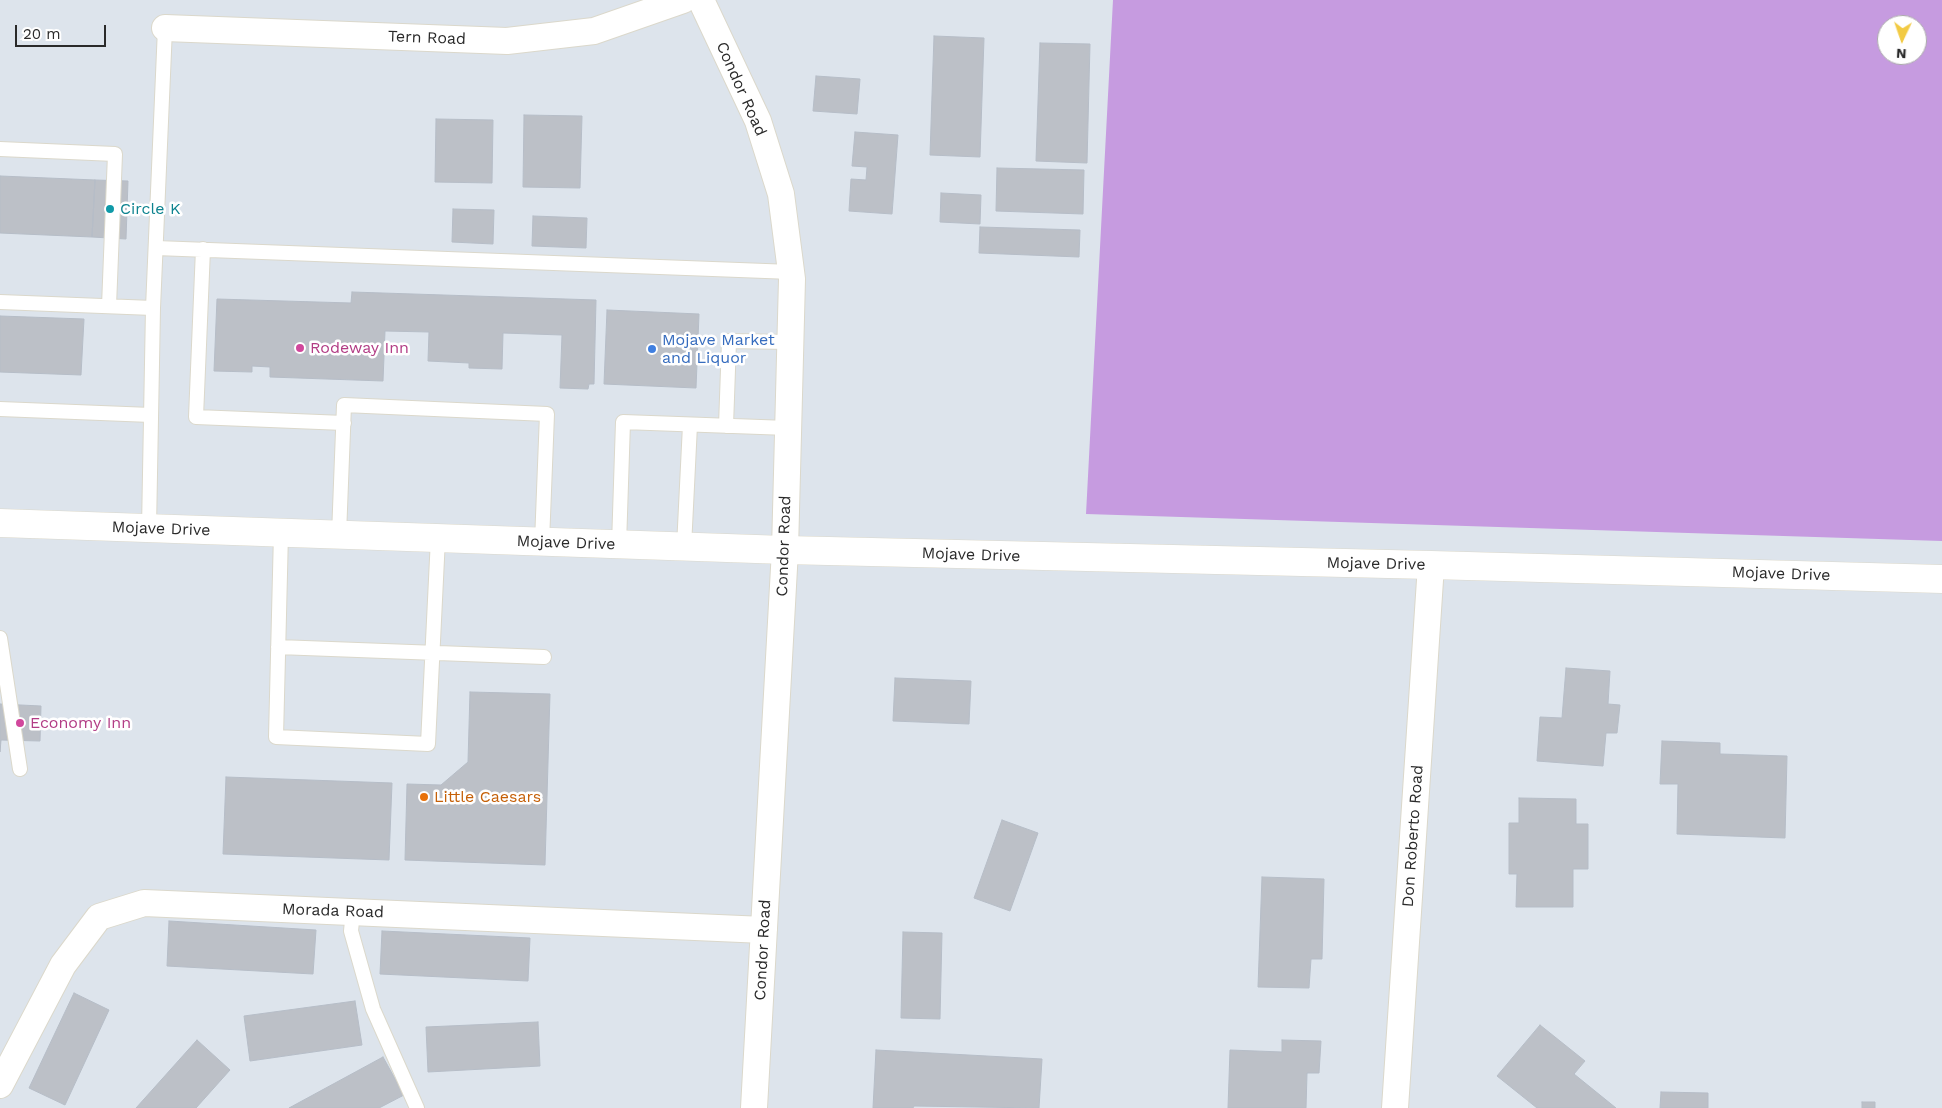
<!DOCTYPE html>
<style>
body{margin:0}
#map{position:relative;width:1942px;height:1108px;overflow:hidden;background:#dde4ec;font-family:"Work Sans",sans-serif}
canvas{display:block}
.north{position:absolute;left:1877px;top:15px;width:50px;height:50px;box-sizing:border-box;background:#fff;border:1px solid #aaa;border-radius:50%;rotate:183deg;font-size:14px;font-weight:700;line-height:20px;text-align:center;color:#2a2a2a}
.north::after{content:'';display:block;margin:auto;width:18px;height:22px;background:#f2ca43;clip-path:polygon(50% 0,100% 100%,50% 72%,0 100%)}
.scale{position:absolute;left:15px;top:25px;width:91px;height:22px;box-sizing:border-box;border:2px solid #2a2a2a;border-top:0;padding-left:6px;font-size:15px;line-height:18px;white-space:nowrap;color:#2a2a2a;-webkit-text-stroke:4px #fff;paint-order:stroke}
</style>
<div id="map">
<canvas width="1942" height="1108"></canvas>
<div class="north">N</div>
<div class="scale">20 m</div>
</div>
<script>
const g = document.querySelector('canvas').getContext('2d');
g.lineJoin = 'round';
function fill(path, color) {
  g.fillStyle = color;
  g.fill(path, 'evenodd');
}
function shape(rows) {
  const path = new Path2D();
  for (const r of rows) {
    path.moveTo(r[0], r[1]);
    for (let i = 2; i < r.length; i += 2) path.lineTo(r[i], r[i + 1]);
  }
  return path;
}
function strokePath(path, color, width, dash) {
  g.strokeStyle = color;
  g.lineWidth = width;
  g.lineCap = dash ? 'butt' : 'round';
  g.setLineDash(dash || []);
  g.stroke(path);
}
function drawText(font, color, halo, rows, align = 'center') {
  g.font = font + ' "Work Sans",sans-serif';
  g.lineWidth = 5;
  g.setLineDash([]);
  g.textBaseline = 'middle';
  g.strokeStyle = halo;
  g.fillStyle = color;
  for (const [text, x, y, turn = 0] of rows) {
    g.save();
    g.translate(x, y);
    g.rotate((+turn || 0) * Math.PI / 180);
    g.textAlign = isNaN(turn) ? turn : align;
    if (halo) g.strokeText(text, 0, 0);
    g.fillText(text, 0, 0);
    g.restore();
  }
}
const green = shape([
 [1113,0,1942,0,1942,541,1086,514],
 [1887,25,1917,25,1917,55,1887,55]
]);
const building = shape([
 [934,36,984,38,980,157,930,155,934,36],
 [1040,43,1090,44,1087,163,1036,161,1040,43],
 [816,76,860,79,857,114,813,111,816,76],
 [524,115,582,116,580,188,523,187,524,115],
 [436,119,493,120,492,183,435,182,436,119],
 [855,132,898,135,892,214,849,211,851,179,866,180,867,167,852,166,855,132],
 [997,168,1084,170,1083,214,996,211,997,168],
 [0,176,95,180,92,237,0,233,0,176],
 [95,180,128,181,126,239,92,237,95,180],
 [941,193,981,195,980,224,940,222,941,193],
 [453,209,494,210,493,244,452,242,453,209],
 [533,216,587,218,586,248,532,246,533,216],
 [980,227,1080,230,1079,257,979,253,980,227],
 [352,292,596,300,594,384,589,384,588,389,560,388,562,335,503,333,502,369,469,368,469,363,428,361,429,332,385,331,383,381,270,377,270,367,252,366,252,372,214,371,217,299,351,303,352,292],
 [607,310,699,314,696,388,604,384,607,310],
 [0,316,84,319,81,375,0,372,0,316],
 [1566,668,1610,671,1608,704,1620,705,1617,733,1606,733,1603,766,1537,761,1540,717,1562,718,1566,668],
 [895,678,971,681,969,724,893,721,895,678],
 [470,692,550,694,545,865,405,860,407,784,441,785,468,762,470,692],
 [0,704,41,706,40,741,1,740,0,752,0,704],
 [1662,741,1720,743,1720,754,1787,756,1785,838,1677,834,1678,784,1660,784,1662,741],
 [226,777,392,783,389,860,223,854,226,777],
 [1519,798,1576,799,1576,824,1588,824,1588,869,1573,869,1573,907,1516,907,1517,874,1509,874,1509,823,1519,823,1519,798],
 [1002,820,1038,833,1010,911,974,898,1002,820],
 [1262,877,1324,879,1322,959,1311,959,1309,988,1258,987,1262,877],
 [169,921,316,930,313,974,167,966,169,921],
 [382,931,530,938,528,981,380,974,382,931],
 [903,932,942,933,940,1019,901,1018,903,932],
 [74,993,109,1010,65,1105,29,1088,74,993],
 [355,1001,362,1045,250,1061,244,1016,355,1001],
 [538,1022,540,1066,428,1072,426,1027,538,1022],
 [1540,1025,1585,1061,1574,1074,1616,1108,1537,1108,1497,1076,1540,1025],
 [197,1040,230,1070,196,1108,136,1108,197,1040],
 [1282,1040,1321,1041,1319,1073,1307,1073,1306,1108,1228,1108,1230,1050,1282,1052,1282,1040],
 [876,1050,1042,1059,1039,1108,914,1106,913,1108,873,1108,876,1050],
 [383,1057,404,1095,379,1108,289,1108,383,1057],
 [1661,1092,1708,1093,1708,1108,1660,1108,1661,1092],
 [1862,1102,1875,1102,1875,1108,1862,1108,1862,1102]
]);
const service = shape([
 [0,149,115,154,109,306],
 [156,248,792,272],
 [203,249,196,417,344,423],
 [0,302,153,308],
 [0,409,151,415],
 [726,426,729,341,790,342],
 [149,529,153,308,165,28],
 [281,533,276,737,428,744,438,538],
 [339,535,344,405,547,414,542,542],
 [619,545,623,422,788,428],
 [684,547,690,425],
 [0,638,20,769],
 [278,647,544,657],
 [353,911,351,931,373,1009,417,1108]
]);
const minor = shape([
 [701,0,758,121,781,194,792,279,785,550,754,1108],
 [165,28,507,41,594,31,683,0],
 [0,1085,63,965,99,917,144,903,764,930],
 [1395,1108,1431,565]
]);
const secondary = shape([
 [0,523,785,550,1431,565,1942,579]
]);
const markers = [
 [110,209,5,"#0f9aa8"],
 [300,348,5,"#d1479c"],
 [652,349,5,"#3f7fe0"],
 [20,723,5,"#d1479c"],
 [424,797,5,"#e8710a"]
];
const streetNames = [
 ["Tern Road",427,38,2],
 ["Condor Road",741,89,66],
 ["Mojave Drive",161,529,2],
 ["Mojave Drive",566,543,2],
 ["Condor Road",784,546,-88],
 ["Mojave Drive",971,555,2],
 ["Mojave Drive",1376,564,1],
 ["Mojave Drive",1781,574,2],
 ["Don Roberto Road",1413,836,-86],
 ["Morada Road",333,911,2],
 ["Condor Road",763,950,-87]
];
const cultureNames = [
 ["Circle K",120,209]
];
const shopNames = [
 ["Mojave Market",662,340],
 ["and Liquor",662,358]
];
const hotelNames = [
 ["Rodeway Inn",310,348],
 ["Economy Inn",30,723]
];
const foodNames = [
 ["Little Caesars",434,797]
];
fill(green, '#c69be0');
fill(building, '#bcc0c7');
strokePath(building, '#b6bdc7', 1);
strokePath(service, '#dbd8cb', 16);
strokePath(minor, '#dbd8cb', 28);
strokePath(secondary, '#dbd8cb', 29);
strokePath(service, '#fff', 14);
strokePath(minor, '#fff', 26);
strokePath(secondary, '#fff', 28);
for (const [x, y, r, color] of markers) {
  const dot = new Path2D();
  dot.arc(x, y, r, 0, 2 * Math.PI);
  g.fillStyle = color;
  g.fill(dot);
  strokePath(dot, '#fff', 2);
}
drawText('16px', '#2a2a2a', '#fff', streetNames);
drawText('16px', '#0d838f', '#fff', cultureNames, 'left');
drawText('16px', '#366cbe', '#fff', shopNames, 'left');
drawText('16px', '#b23c85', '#fff', hotelNames, 'left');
drawText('16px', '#c56008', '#fff', foodNames, 'left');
</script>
